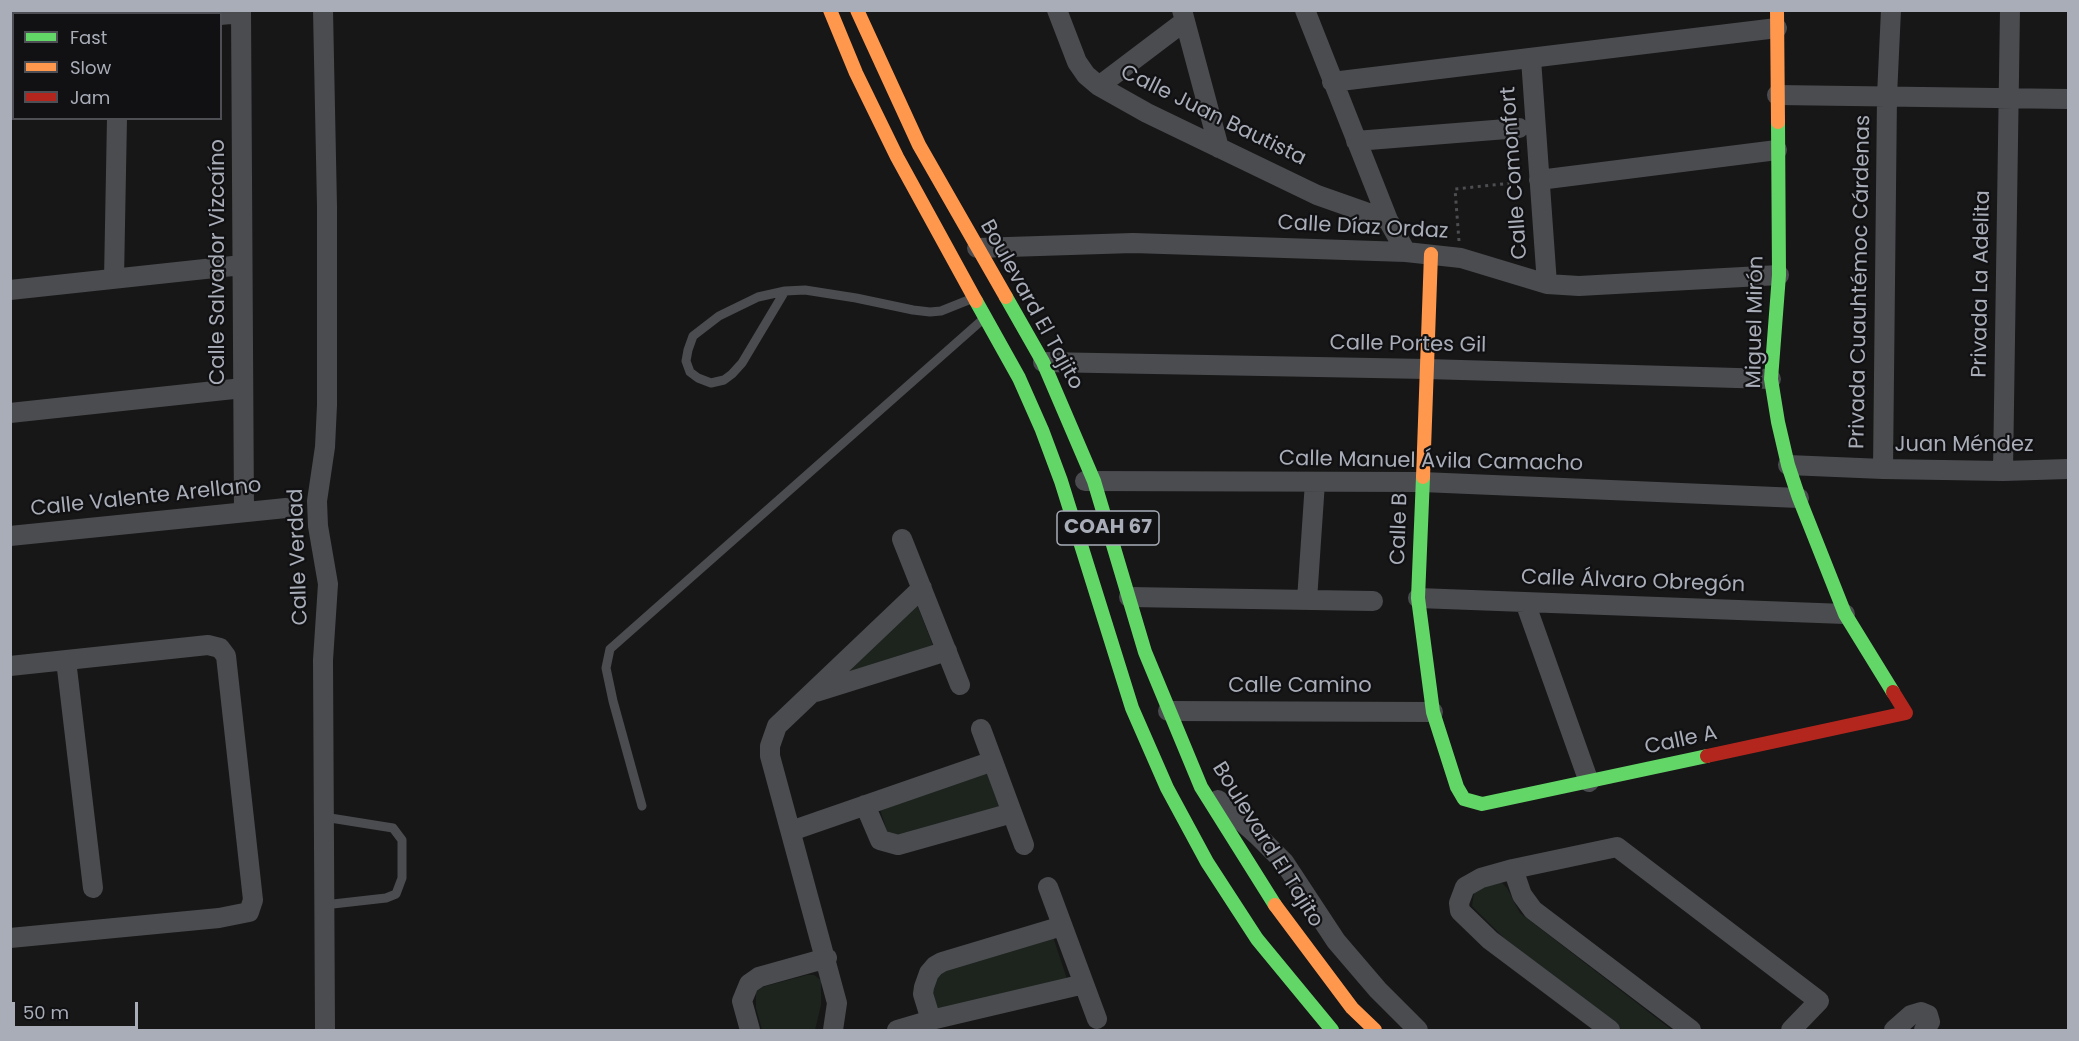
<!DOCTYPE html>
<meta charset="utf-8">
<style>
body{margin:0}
#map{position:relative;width:2079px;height:1041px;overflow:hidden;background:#171717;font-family:Poppins,sans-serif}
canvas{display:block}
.frame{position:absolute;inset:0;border:12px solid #a8adb8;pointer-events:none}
.legend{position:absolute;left:12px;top:12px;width:210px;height:108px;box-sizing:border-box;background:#111113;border:2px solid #4d4f55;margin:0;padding:8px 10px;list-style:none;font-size:18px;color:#a8adb8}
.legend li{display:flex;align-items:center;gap:12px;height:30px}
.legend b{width:30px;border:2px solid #4d4f55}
.scale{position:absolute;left:12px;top:1002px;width:126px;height:27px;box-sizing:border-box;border:3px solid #a8adb8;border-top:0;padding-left:8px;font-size:18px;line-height:21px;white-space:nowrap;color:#a8adb8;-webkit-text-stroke:4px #111113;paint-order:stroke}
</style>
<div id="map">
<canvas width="2079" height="1041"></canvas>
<div class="frame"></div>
<ul class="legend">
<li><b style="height:8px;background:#63d668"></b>Fast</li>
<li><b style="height:8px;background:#ff974d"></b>Slow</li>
<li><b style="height:8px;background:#b3261e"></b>Jam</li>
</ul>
<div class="scale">50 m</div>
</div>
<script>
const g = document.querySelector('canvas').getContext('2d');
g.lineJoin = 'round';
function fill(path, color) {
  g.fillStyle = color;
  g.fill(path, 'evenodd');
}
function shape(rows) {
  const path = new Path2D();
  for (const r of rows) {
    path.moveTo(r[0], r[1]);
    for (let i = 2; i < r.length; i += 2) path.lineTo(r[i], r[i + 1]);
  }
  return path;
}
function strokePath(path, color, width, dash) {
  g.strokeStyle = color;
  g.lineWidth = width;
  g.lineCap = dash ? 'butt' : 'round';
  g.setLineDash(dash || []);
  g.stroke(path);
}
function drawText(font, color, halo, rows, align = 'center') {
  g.font = font + ' Poppins,sans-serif';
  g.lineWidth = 4.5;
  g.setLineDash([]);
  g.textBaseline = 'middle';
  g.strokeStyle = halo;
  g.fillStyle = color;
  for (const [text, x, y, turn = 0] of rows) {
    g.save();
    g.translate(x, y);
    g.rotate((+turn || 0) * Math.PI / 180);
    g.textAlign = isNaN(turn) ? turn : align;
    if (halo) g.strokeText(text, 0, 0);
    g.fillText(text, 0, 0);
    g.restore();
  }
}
const green = shape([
 [915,599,935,651,830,683],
 [990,769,1006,809,899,838,888,835,880,809],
 [1491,882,1502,883,1507,888,1520,913,1672,1030,1621,1030,1504,938,1472,906,1474,893,1481,885],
 [1052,934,1068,982,933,1015,927,992,941,970],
 [807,975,814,975,821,980,821,1005,815,1030,762,1030,756,1008,756,992,762,987]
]);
const path = shape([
 [1459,241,1455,189,1522,182]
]);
const lane = shape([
 [785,291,742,363,732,374,724,380,711,383,698,378,690,372,686,361,688,350,693,336,719,316,758,297,785,291,805,290,856,298,913,310,930,312,941,311,971,299],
 [642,806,613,701,606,668,610,649,981,321],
 [324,817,393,828,402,840,402,878,396,894,386,898,324,905]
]);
const street = shape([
 [241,10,244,512],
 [323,10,327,207,327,405,325,447,317,501,318,526,328,584,323,660,325,1030],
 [1057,10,1077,62,1086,75,1099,86,1147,113,1317,195,1388,220],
 [1182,10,1219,148],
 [1305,10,1388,220,1406,252],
 [220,15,241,13],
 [10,34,14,34],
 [1531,59,1547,284],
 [1332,82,1777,28],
 [1099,86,1185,21],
 [1777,95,2068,99],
 [1356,141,1519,128],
 [1539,180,1777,150],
 [977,248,1133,243,1406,252,1461,258,1547,284,1579,286,1779,275],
 [114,279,117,118],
 [10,290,242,265],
 [1043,362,1427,369,1771,379],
 [10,413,243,388],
 [1788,465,1883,469,2003,471,2068,469],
 [1883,469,1887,96,1891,10],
 [2003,471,2010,10],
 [1085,481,1422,482,1799,498],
 [10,536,286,508],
 [902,539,960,685],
 [1129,597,1373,601],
 [1418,598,1845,614],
 [1307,600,1315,482],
 [1525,602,1589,782],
 [66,660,93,888],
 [10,666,208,645,220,648,226,656,253,900,249,912,219,918,10,938],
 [816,692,947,651],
 [1168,711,1433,712],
 [981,729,1024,845],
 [1218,800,1257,835,1284,862,1336,941,1378,990,1418,1030],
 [865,805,880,840,898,845,1012,813],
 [791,831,993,761],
 [1513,869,1522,895,1533,910,1691,1030],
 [1048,887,1097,1019],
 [931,1020,923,994,924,987,929,973,935,966,942,962,1062,926],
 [750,1030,742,1001,749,984,759,977,827,958],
 [833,1030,837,1003,770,756,770,746,777,726,922,588],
 [897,1030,931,1020,1084,984],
 [1610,1030,1490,940,1460,911,1459,903,1465,887,1481,878,1513,869,1617,847,1819,1001,1791,1030],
 [1894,1030,1911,1015,1921,1012,1928,1015,1930,1022,1924,1030]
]);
const fast = shape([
 [1778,122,1779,275,1771,379,1778,422,1788,465,1799,498,1845,614,1893,692],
 [1006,297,1043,362,1094,481,1145,652,1201,787,1275,905],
 [976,301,1019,378,1042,430,1061,481,1132,708,1167,788,1207,862,1257,939,1332,1030],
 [1423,477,1418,598,1433,712,1457,787,1464,799,1482,804,1707,756]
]);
const slow = shape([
 [830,10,856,73,897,157,976,301],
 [857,10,919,145,1006,297],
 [1777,10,1778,122],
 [1423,477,1431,254],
 [1275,905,1352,1008,1375,1030]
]);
const jam = shape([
 [1707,756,1906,713,1893,692]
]);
const shields = [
 [1108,528,102]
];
const shieldNames = [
 ["COAH 67",1108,528]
];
const streetNames = [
 ["Calle Juan Bautista",1213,116,26],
 ["Calle Comonfort",1515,173,-94],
 ["Calle Díaz Ordaz",1363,228,3],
 ["Calle Salvador Vizcaíno",219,262,-90],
 ["Privada Cuauhtémoc Cárdenas",1861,282,-89],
 ["Privada La Adelita",1982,284,-89],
 ["Boulevard El Tajito",1031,305,61],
 ["Miguel Mirón",1756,322,-89],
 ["Calle Portes Gil",1408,345,1],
 ["Juan Méndez",1964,446],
 ["Calle Manuel Ávila Camacho",1431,462,1],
 ["Calle Valente Arellano",146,498,-6],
 ["Calle B",1400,529,-88],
 ["Calle Verdad",299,557,-92],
 ["Calle Álvaro Obregón",1633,582,2],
 ["Calle Camino",1300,687],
 ["Calle A",1681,741,-12],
 ["Boulevard El Tajito",1267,845,58]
];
fill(green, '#1d241e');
strokePath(path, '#4d4e52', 3, [3, 4.5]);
strokePath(lane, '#4b4c50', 9);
strokePath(street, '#4b4c50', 20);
strokePath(fast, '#63d668', 14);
strokePath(slow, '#ff974d', 14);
strokePath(jam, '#b3261e', 14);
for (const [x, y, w] of shields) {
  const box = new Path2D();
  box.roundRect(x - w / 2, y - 17, w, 34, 4.5);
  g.fillStyle = '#111113';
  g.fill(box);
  strokePath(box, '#a8adb8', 1.5);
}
drawText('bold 20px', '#a8adb8', null, shieldNames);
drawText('21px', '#a8adb8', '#111113', streetNames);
</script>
